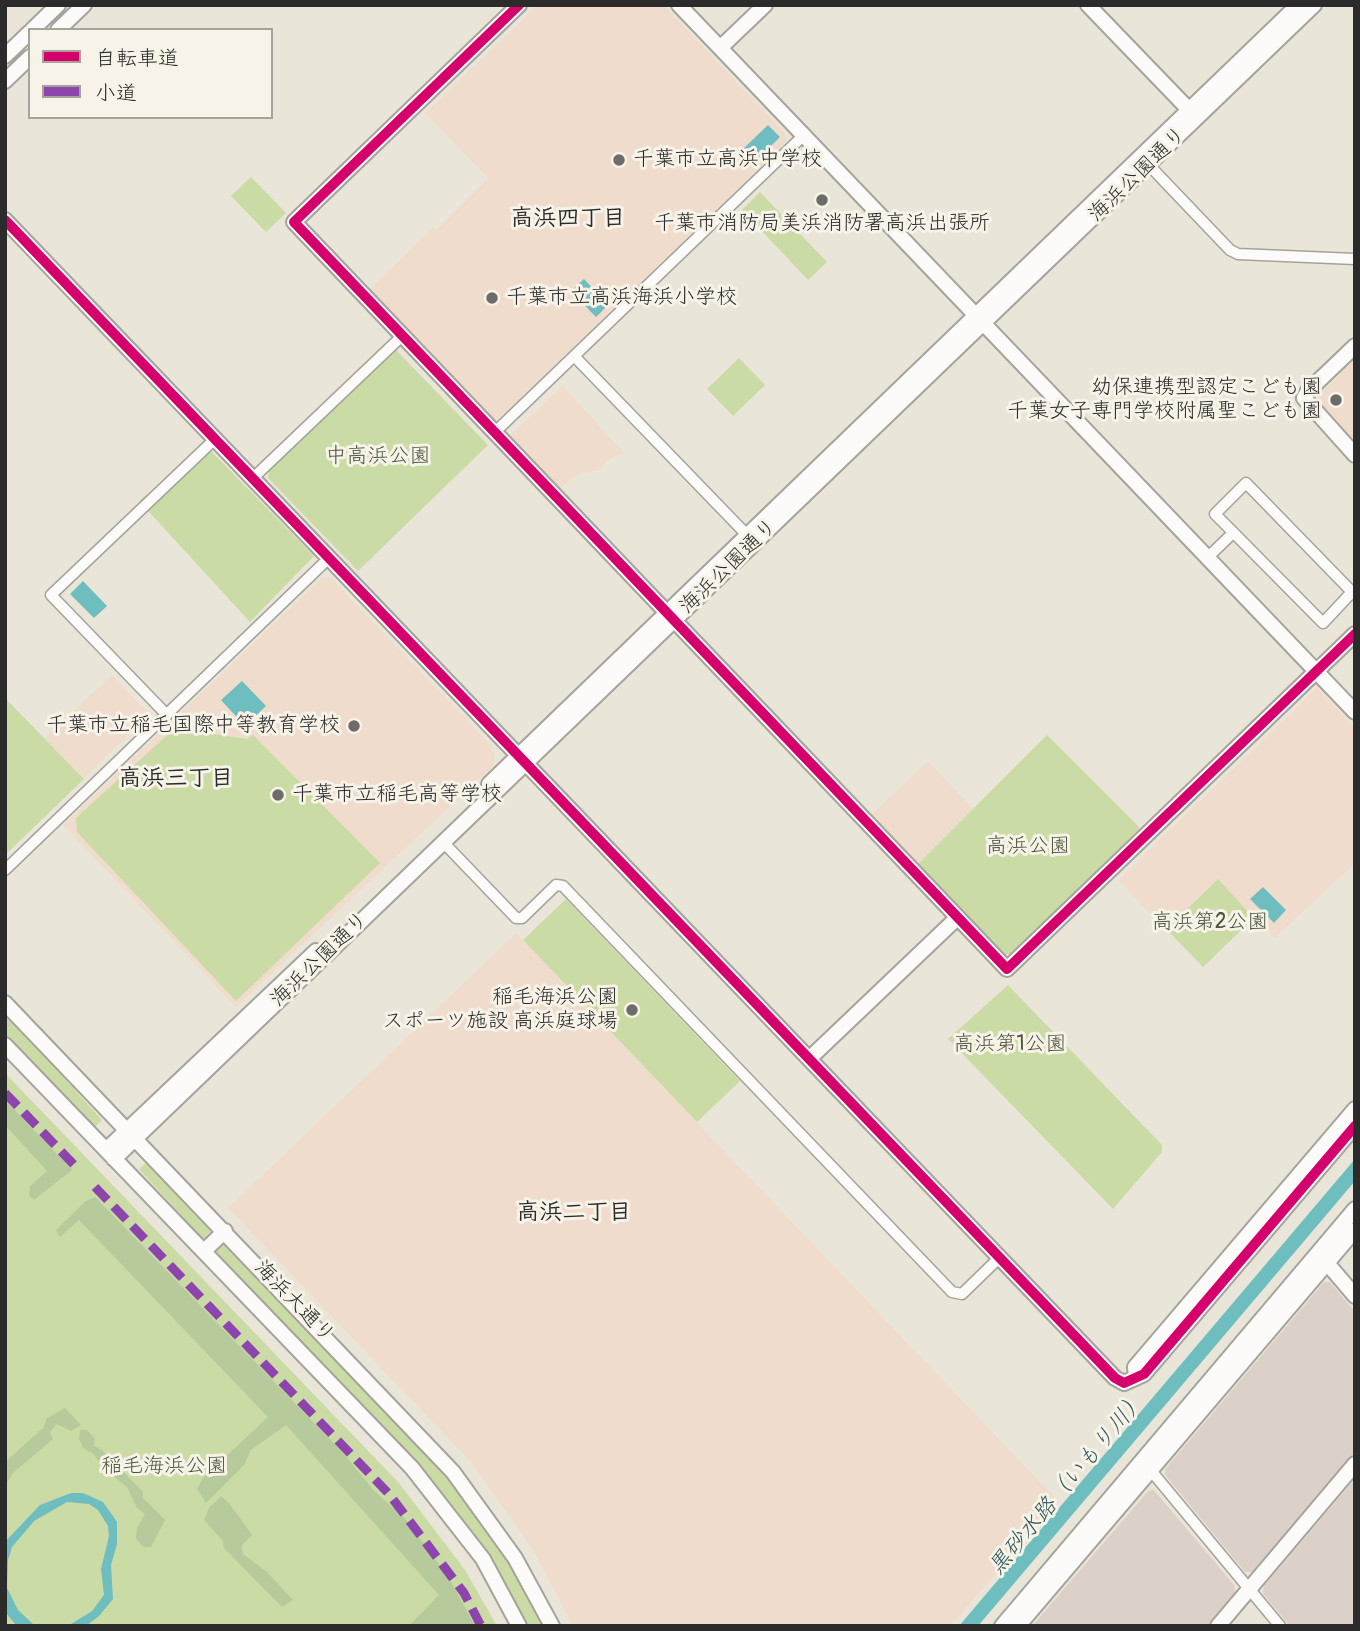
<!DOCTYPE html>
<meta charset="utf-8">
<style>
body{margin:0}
#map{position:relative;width:1360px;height:1631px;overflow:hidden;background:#e9e6d9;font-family:Pangolin,"Klee One",sans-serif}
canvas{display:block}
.frame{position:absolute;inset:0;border:7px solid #2b2b2b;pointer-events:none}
.legend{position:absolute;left:28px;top:28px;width:245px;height:91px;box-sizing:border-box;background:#f7f3e8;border:2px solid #a5a39c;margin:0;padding:9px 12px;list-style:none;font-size:21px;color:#2b2b2b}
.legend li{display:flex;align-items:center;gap:14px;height:35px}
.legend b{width:35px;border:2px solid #a5a39c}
</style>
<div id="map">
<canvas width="1360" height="1631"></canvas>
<div class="frame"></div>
<ul class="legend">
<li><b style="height:9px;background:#d6006c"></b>自転車道</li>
<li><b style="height:9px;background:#8e44ad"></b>小道</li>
</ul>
</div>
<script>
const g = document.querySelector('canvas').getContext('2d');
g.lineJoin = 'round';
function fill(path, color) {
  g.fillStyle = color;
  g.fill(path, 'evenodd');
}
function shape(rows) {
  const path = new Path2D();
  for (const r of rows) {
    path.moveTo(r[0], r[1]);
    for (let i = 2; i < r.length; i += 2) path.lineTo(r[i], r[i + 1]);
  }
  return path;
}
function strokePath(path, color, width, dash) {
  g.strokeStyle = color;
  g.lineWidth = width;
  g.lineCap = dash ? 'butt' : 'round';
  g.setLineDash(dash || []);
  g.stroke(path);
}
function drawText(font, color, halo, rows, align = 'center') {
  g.font = font + ' Pangolin,"Klee One",sans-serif';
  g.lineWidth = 6;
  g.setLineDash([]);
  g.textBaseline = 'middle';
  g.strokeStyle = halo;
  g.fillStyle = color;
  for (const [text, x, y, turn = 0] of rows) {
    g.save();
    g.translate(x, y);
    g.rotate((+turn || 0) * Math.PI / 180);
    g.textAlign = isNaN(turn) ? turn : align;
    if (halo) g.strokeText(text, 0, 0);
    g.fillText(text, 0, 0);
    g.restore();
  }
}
const built = shape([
 [538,5,663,5,786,134,786,142,498,419,490,418,368,291,433,227,436,230,488,178,425,113],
 [1355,359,1355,441,1317,404,1318,396],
 [563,386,624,453,608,460,599,470,578,474,559,489,508,437],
 [330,577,494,748,494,765,236,1007,63,825,322,578],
 [112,675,150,715,84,778,45,738],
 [1317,688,1355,728,1355,863,1275,938,1217,879,1165,929,1118,880],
 [928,761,973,809,917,865,871,815],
 [516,933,1059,1502,950,1626,573,1626,532,1548,470,1461,228,1208]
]);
const industrial = shape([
 [1324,1282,1330,1282,1355,1312,1355,1452,1252,1572,1245,1572,1165,1475,1165,1469],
 [1355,1479,1355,1626,1290,1626,1263,1594,1264,1586],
 [1154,1490,1235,1586,1235,1593,1207,1626,1032,1626,1148,1491]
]);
const green = shape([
 [251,177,286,213,266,232,231,196],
 [760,192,827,262,808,280,742,210],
 [395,349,488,445,358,571,268,478,269,470],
 [739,358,765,385,733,416,707,389],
 [206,446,314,556,250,622,139,501],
 [5,698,84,779,5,855],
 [175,728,247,739,253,735,380,863,236,1001,77,832,76,818],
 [1047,735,1140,828,1012,954,1001,954,917,865],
 [1218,879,1254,918,1203,967,1166,929],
 [566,899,740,1081,697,1122,523,940],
 [1008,985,1162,1145,1162,1152,1113,1209,948,1039],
 [5,1012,102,1120,94,1128,5,1036],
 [5,1073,399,1483,465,1570,497,1626,5,1626],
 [148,1161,213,1229,203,1239,139,1169],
 [224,1242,421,1445,471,1504,507,1557,544,1626,526,1626,500,1575,443,1494,215,1254]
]);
const forest = shape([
 [5,1100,72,1170,34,1200,29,1195,30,1186,47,1171,5,1125],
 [95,1197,345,1455,375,1492,404,1517,449,1578,475,1626,409,1626,439,1595,286,1425,251,1450,244,1465,206,1503,197,1489,203,1478,268,1417,79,1220,60,1237,56,1230,86,1201],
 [65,1408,81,1425,71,1431,57,1424,50,1432,53,1439,14,1472,5,1485,5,1462,43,1428,47,1418],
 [80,1430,87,1430,95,1439,94,1446,102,1450,143,1492,143,1498,165,1520,151,1547,143,1547,136,1538,137,1528,145,1514,137,1508,127,1487,104,1469,93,1453,84,1449,79,1439],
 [221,1496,229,1503,252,1535,242,1545,243,1554,267,1572,293,1600,282,1607,224,1548,223,1541,204,1520,209,1508]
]);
const water = shape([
 [768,125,780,137,755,162,743,149],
 [584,279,608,305,596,317,571,291],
 [83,581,107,606,94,618,70,594],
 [242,681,266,706,245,726,221,700],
 [1263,887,1286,910,1274,923,1250,899],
 [1355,1159,1355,1181,978,1626,959,1626],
 [71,1493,83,1493,103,1502,117,1522,117,1544,111,1565,113,1599,99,1616,86,1626,68,1626,92,1611,104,1595,101,1569,109,1536,108,1526,98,1510,89,1504,67,1502,34,1521,12,1547,8,1560,7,1588,18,1610,35,1626,17,1626,5,1612,5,1542,40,1505]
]);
const street = shape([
 [1146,162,1230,250,1238,254,1355,259],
 [574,356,747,535],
 [494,433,805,134],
 [253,478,401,337],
 [1207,558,1233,533],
 [1352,592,1323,623,1215,514,1246,483,1355,595],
 [167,715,51,595,215,439],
 [443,842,516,918,522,918,556,885,563,886,952,1292,962,1294,999,1258],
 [5,870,328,559],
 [1148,1467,1280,1626]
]);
const secondary = shape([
 [519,5,294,222,1007,969,1355,634],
 [679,5,1355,712],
 [1088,5,1196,117],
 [32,30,58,5],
 [58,30,84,5],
 [720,48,765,5],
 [5,56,30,32],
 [5,81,30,57],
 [5,220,1115,1378,1124,1383,1144,1374,1355,1126],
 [1355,346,1308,391,1304,398,1355,455],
 [489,784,1298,5],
 [5,1003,453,1472,515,1558,552,1626],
 [5,1045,412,1468,483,1559,519,1626],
 [810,1058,957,918],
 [106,1150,316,951],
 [114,1159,1314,5],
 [204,1251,225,1231],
 [1321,1256,1355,1296],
 [1136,1376,1135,1367,1355,1109],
 [1002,1626,1355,1209],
 [1018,1626,1355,1230],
 [1218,1626,1355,1464]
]);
const quiet = shape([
 [5,1093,79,1170],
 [95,1187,389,1494,464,1593,481,1626]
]);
const cycleway = shape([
 [519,5,294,222,1007,969,1355,634],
 [5,220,1115,1378,1124,1383,1144,1374,1355,1126]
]);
const markers = [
 [619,160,7,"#6e6c68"],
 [822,200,7,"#6e6c68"],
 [492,298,7,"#6e6c68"],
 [1336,400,7,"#6e6c68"],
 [354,726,7,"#6e6c68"],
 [278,795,7,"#6e6c68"],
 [632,1010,7,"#6e6c68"]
];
const poiNames = [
 ["千葉市立高浜中学校",633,160],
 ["千葉市消防局美浜消防署高浜出張所",822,224,"center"],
 ["千葉市立高浜海浜小学校",506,298],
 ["幼保連携型認定こども園",1322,388,"right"],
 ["千葉女子専門学校附属聖こども園",1322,412,"right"],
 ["千葉市立稲毛国際中等教育学校",340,726,"right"],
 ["千葉市立稲毛高等学校",292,795],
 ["稲毛海浜公園",618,998,"right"],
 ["スポーツ施設 高浜庭球場",618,1022,"right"]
];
const streetNames = [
 ["海浜公園通り",1138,175,-44],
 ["海浜公園通り",729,567,-44],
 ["海浜公園通り",320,960,-44],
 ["海浜大通り",294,1302,46]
];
const parkNames = [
 ["中高浜公園",378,457],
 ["高浜公園",1028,847],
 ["高浜第2公園",1210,923],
 ["高浜第1公園",1010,1045],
 ["稲毛海浜公園",164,1467]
];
const neighbourhoodNames = [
 ["高浜四丁目",568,219],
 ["高浜三丁目",176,779],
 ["高浜二丁目",574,1213]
];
const waterNames = [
 ["黒砂水路（いもり川）",1068,1484,-50]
];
fill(built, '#f0dccc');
fill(industrial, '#dcd1c9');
fill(green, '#cbdba5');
fill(forest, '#b6ca9c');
fill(water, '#6ebdbf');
strokePath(street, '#a5a39b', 13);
strokePath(secondary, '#a5a39b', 18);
strokePath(street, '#fcfbf9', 10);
strokePath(secondary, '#fcfbf9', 14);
strokePath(quiet, '#8e44ad', 9, [18, 9]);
strokePath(cycleway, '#d6006c', 10);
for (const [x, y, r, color] of markers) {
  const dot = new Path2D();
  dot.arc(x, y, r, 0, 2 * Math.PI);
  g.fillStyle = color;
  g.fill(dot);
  strokePath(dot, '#f7f3e8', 2.5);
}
drawText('21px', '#2b2b2b', '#f7f3e8', poiNames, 'left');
drawText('21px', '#2b2b2b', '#f7f3e8', streetNames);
drawText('21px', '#4d553f', '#f7f3e8', parkNames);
drawText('bold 23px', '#2b2b2b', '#f7f3e8', neighbourhoodNames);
drawText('italic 23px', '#30585b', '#f7f3e8', waterNames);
</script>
